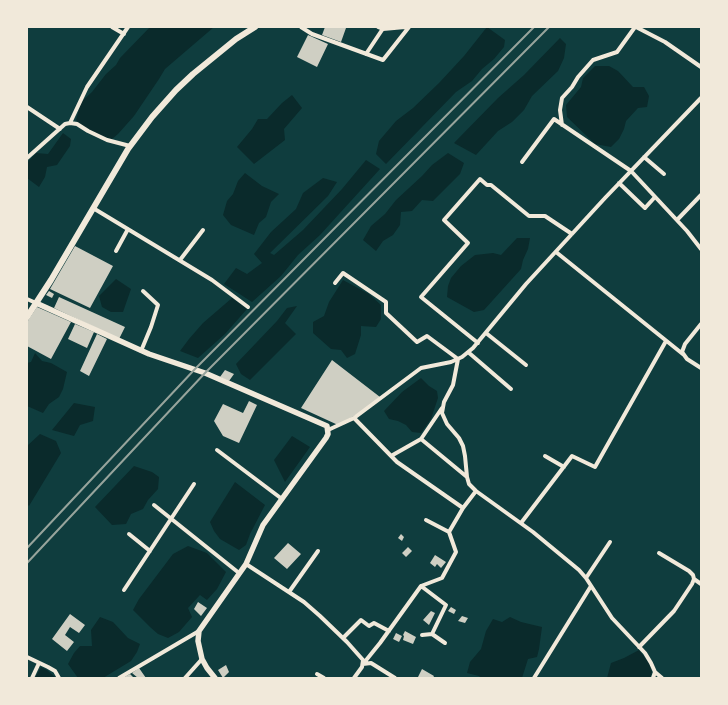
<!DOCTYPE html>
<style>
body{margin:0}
#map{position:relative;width:728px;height:705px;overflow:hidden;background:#0f3d3e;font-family:"PT Sans Narrow",sans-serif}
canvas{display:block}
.frame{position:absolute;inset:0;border:28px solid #f1e9da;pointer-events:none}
</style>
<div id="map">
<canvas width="728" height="705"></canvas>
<div class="frame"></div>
</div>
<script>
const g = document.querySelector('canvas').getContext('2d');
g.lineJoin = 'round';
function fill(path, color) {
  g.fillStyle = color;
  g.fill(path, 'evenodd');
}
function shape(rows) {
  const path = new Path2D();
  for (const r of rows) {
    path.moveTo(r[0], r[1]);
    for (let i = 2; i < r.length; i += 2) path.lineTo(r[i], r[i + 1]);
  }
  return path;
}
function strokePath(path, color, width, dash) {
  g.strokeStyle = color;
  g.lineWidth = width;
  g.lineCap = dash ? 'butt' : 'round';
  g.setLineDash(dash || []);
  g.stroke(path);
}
const water = shape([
 [150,27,214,27,165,69,159,79,134,116,118,134,112,139,95,134,82,127,76,120,81,102,92,92,106,74,116,65,120,58],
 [487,27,505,40,504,47,494,59,482,69,472,81,456,92,386,164,376,154,379,141,396,121,413,108,439,83,464,56],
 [560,38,566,44,564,58,558,71,532,96,524,110,512,122,498,131,476,155,454,143,498,98,524,75],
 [595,66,609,66,618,71,633,87,644,87,649,96,647,107,638,108,626,121,624,129,619,139,611,147,595,144,567,117,566,105,581,87,583,78],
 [292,95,302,108,284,129,285,140,254,164,237,147,252,129,258,119,267,119,282,103],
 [63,133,71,139,70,146,57,165,47,167,45,177,39,187,27,178,27,163,36,153,48,154],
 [448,153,464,163,460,174,433,201,422,200,412,211,401,212,400,225,393,235,383,241,376,251,363,240,371,226,385,214,396,200,422,176,432,165],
 [366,160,380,169,320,235,298,255,281,276,252,302,224,284,236,268,247,274,262,263,254,254,271,232,296,209,303,193,323,178,337,182,328,196,270,253,274,255,303,230,342,189],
 [245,173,262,186,279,194,271,202,266,217,259,223,254,235,231,225,223,215,227,201,233,194,238,181],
 [517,238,530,238,528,249,523,260,521,269,484,310,474,312,447,297,448,286,451,278,461,266,475,255,493,253,501,255],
 [116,279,131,289,123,312,111,312,102,307,99,296],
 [343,280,369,294,381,305,381,319,376,327,361,326,361,335,355,354,347,358,341,350,331,349,313,333,313,322,324,316,329,302],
 [232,298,247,309,225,334,198,358,180,351,189,339,203,323],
 [297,306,285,323,296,334,250,380,241,374,236,364,277,321,287,308],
 [35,353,42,361,51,363,67,372,63,389,59,397,49,404,43,413,27,406,27,363,31,362],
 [421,378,429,386,437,391,438,398,431,419,421,433,412,432,406,425,398,421,389,419,384,411,402,392],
 [74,403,95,407,93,421,80,425,74,436,52,430],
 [40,434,56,441,61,453,29,506,27,504,27,446],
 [292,436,310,447,285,482,274,460],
 [134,466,152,472,159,477,158,489,148,500,143,509,131,514,126,524,112,525,95,507],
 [235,482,265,505,250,534,246,545,239,550,220,539,214,531,210,522],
 [188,546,207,553,226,572,217,589,207,600,200,595,188,608,192,617,179,632,168,638,158,634,150,627,133,610,139,599,173,554],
 [100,617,113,622,128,638,140,644,137,652,131,661,103,678,78,678,68,664,74,653,80,646,92,646,91,630],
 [510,617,521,622,542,627,539,649,537,657,528,659,522,678,481,678,479,676,467,673,470,662,481,649,486,631,493,619,502,622],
 [639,650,649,663,652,672,650,678,607,678,611,663,624,658],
 [41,667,47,670,56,678,35,678]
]);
const building = shape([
 [325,27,343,27,346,28,341,42,322,35],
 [308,35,328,44,317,67,297,57],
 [75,246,113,266,90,308,50,289],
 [49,291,54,294,52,298,46,295],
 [59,297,125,327,119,339,54,308],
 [37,307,71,322,51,359,27,346,27,322],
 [75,324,94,332,87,348,68,339],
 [97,334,107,339,89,376,80,371],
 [332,360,380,397,363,411,338,425,301,408],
 [225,370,234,374,229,381,220,377],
 [249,401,257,405,239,443,223,436,214,421,223,404,243,413],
 [401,534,404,537,402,541,398,538],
 [288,543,301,554,287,569,274,558],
 [408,547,412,551,406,557,402,553],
 [435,555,446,562,441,568,437,564,435,567,430,563],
 [198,602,207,608,201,616,194,609],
 [451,607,456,610,454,614,448,611],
 [431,611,435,613,429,625,423,620],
 [70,614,85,625,79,633,70,627,65,635,74,642,67,651,52,639],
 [462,616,468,618,465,623,458,621],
 [405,631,416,637,413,644,403,640,404,636,403,635],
 [396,633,402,636,399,642,393,639],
 [226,665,229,672,223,678,218,670],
 [139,668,146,678,138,678,132,673],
 [422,669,434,676,433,678,418,677],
 [130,674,134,678,122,678]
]);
const minor = shape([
 [112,27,124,34],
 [301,27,312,34,383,60,409,27],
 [378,27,383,29,405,27],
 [636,27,665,42,701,67],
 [366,54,384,27],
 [27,107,60,129],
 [70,123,87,87,128,27],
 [562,125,560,110,562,98,572,87,578,77,593,60,617,52,635,27],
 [644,157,664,174],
 [27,158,65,124,70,123,77,124,88,131,107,140,130,146],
 [522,162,554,119,631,171,687,231,701,249],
 [619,183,645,208,655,197],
 [93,208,212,280,248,307],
 [677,220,701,195],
 [116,251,128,229],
 [556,252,684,355],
 [180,260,203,230],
 [335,283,343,273,386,302,386,313,417,342,427,336,458,359,453,385,444,402,442,413,447,424,459,438,463,446,465,456,467,477,469,484,476,491,533,532,579,570,586,578,612,618,645,653,651,663,655,672,653,678],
 [27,299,36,303],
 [701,324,685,344,682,352,687,359,701,368],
 [486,333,526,365],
 [478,343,421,297,468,243,444,220,480,179,487,185,491,185,529,216,545,216,572,234],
 [141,351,151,327,158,305,143,291],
 [468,352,511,389],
 [354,418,397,462,463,508,476,491],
 [328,430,354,418,421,368,451,362,462,357,473,348,526,284,605,198,701,98],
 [421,439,467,477],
 [217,450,282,499],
 [391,456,421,439,442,408],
 [545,456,564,467],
 [154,505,239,573],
 [426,520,449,532],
 [521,523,572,456,595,467,666,341],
 [129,534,150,551],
 [246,564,304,602,320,616,347,642,363,660,362,667,354,678],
 [586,578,610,542],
 [694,579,701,584],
 [421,586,446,605,432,634,422,635],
 [124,590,194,484],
 [289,592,318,551],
 [432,634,445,643],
 [343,638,361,620,369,626,374,623,389,631],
 [639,647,674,611,692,584,694,579,693,575,689,571,659,553],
 [27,657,48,667,55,671,59,678],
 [363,664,380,643,421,586,442,578,456,552,449,532,463,508],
 [363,664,371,663,395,678],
 [655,672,662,678],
 [317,674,324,678],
 [32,678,39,663],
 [119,678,199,631],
 [185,678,202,659],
 [534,678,591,586]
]);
const secondary = shape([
 [36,303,149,354,205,373,327,426,328,434,326,438,263,525,246,564,199,631,198,641,202,659,207,668,215,678]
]);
const primary = shape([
 [27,317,51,280,128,149,152,117,176,90,193,74,236,39,255,27]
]);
const rail = shape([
 [27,548,195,369,534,27],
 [27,563,205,373,549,27]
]);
fill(water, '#0a2a2b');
fill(building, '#cfcfc3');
strokePath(minor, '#f1e9da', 4);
strokePath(secondary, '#f1e9da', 5.5);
strokePath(primary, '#f1e9da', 6);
strokePath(rail, '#97a49c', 2);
</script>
